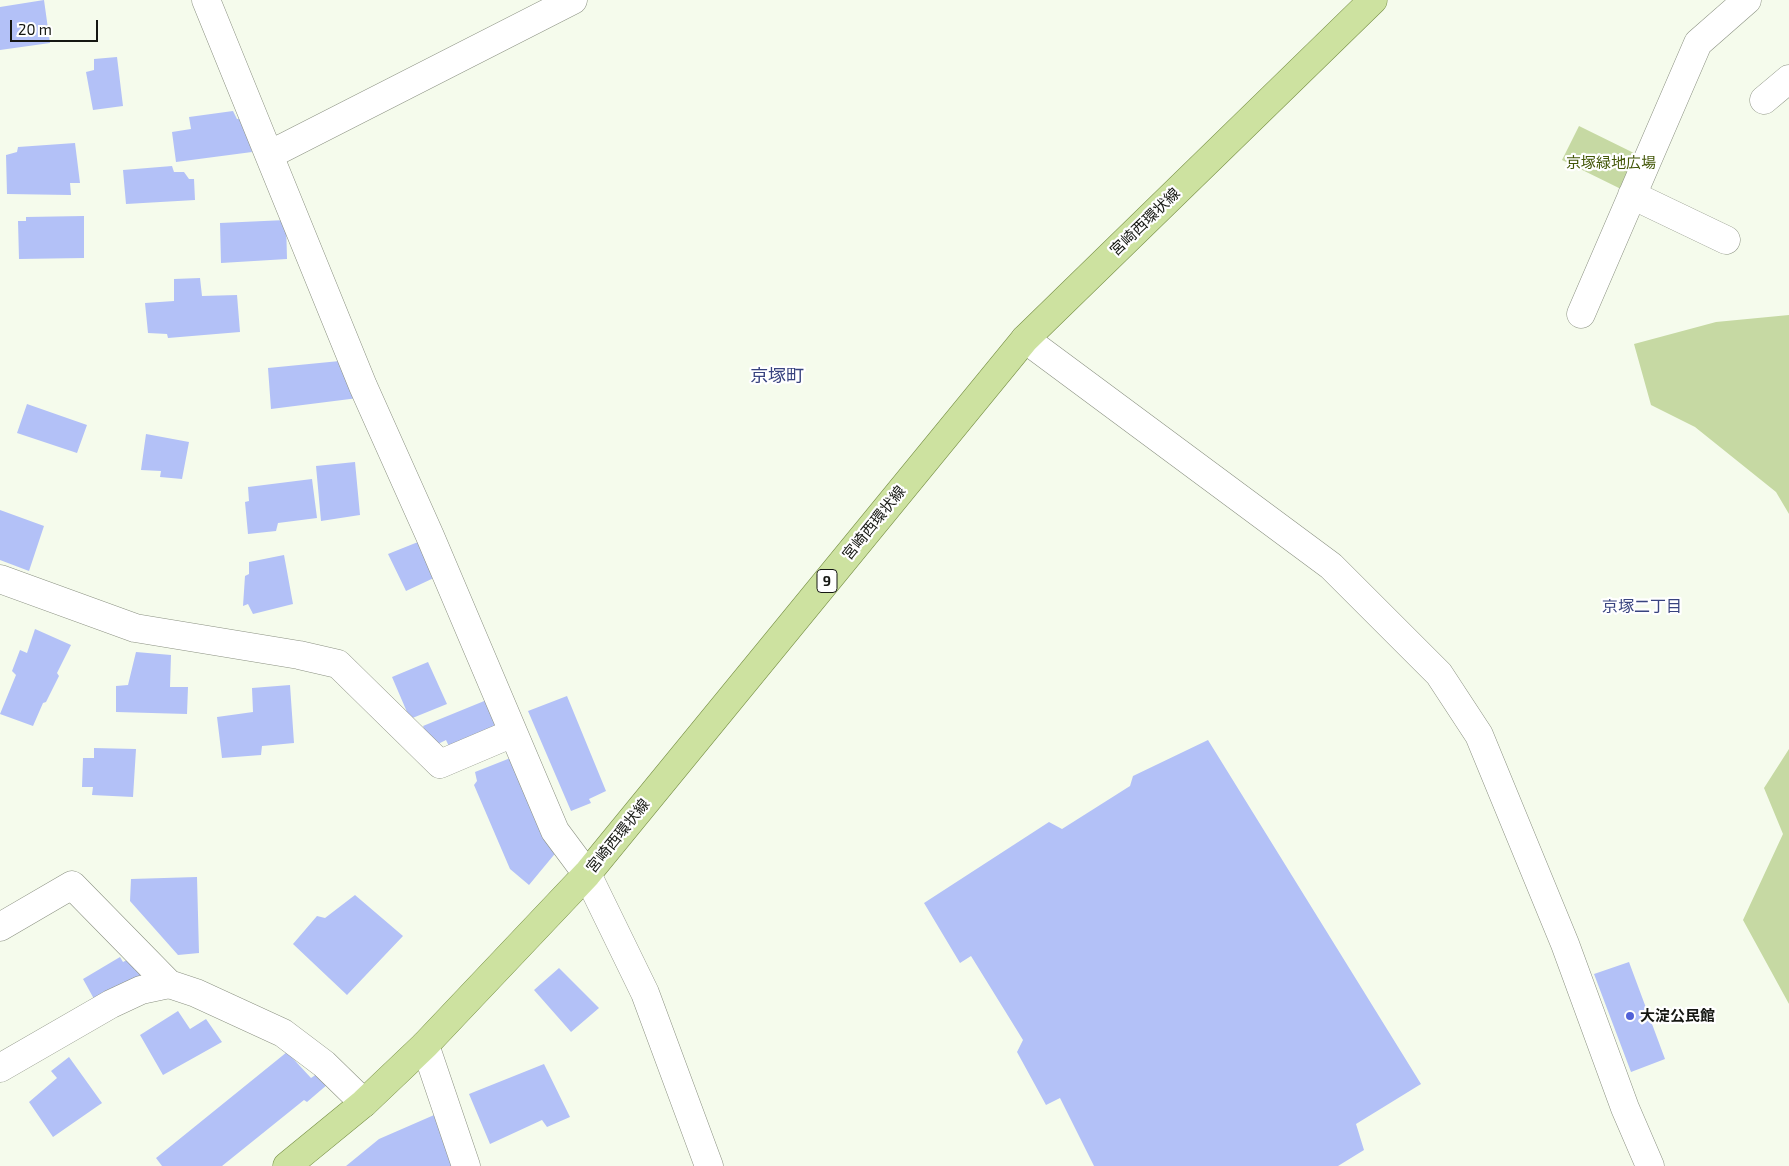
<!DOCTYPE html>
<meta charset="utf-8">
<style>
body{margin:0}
#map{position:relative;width:1789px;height:1166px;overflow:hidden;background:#f5fbec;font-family:"Exo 2",sans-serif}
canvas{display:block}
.scale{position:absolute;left:10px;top:20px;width:88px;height:22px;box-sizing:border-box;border:2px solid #151712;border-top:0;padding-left:6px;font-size:15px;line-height:18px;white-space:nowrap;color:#151712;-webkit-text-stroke:4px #fff;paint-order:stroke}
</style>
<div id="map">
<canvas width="1789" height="1166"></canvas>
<div class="scale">20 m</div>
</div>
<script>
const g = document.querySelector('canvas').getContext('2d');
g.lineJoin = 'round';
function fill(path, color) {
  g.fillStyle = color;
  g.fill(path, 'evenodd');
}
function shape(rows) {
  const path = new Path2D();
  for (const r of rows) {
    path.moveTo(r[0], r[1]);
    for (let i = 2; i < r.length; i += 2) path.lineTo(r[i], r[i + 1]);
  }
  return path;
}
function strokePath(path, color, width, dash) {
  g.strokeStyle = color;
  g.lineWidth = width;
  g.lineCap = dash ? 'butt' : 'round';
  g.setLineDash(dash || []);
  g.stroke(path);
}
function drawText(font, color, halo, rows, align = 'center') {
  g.font = font + ' "Exo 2","Noto Sans JP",sans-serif';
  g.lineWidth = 4.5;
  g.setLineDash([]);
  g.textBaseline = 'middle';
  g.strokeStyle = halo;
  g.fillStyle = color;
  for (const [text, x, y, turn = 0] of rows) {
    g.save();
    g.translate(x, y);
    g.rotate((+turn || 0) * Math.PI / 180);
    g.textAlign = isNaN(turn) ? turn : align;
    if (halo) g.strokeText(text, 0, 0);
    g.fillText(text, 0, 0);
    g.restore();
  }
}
const green = shape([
 [1579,126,1642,157,1625,191,1562,160],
 [1789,315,1789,514,1776,492,1695,427,1651,405,1634,344,1716,322],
 [1789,749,1789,1004,1743,920,1783,834,1764,788]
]);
const building = shape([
 [44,0,50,43,0,50,0,7],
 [117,57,123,106,93,110,86,72,94,70,94,59],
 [233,111,237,119,247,119,252,152,176,162,172,132,191,129,189,117],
 [75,143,80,183,70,183,71,195,7,194,6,155,17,152,18,147],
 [172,166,174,172,184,172,189,179,194,179,195,200,126,204,123,170],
 [84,216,84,258,19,259,18,221,26,221,26,217],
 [286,220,287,259,221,263,220,223],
 [200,278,202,296,237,295,240,332,168,338,167,334,148,333,145,303,174,301,174,279],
 [350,360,366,397,271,409,268,368],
 [27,404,87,425,77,453,17,433],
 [146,434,189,442,182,479,160,477,161,471,141,470],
 [355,462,360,515,321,521,316,466],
 [312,479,317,518,278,523,276,531,248,534,245,502,249,501,248,487],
 [0,510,44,526,29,571,0,560],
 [423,540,438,576,406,591,388,554],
 [284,555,293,604,253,614,248,604,243,606,245,576,249,574,249,562],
 [35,629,71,645,57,673,59,676,46,702,43,703,33,726,0,714,16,675,12,671,20,650,27,653],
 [136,652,171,655,170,687,188,687,187,714,116,712,116,686,128,685],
 [428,662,447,704,410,719,392,677],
 [290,685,294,743,262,746,261,755,222,758,217,717,253,712,252,688],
 [567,696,606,791,589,799,591,803,571,811,528,711],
 [494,697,507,728,452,753,446,740,432,747,423,726],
 [1208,740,1421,1084,1356,1124,1364,1150,1338,1166,1094,1166,1060,1098,1046,1105,1017,1052,1023,1040,971,956,960,963,924,903,1049,822,1062,829,1130,786,1133,776],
 [94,748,136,749,133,797,92,795,93,787,82,787,83,758,94,758],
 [518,755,558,850,529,885,510,869,474,785,477,781,475,772],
 [197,877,199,953,178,955,130,901,131,879],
 [355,895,403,936,347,995,293,944,317,916,325,918],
 [120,957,123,962,129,959,135,970,145,967,154,983,99,1008,83,979],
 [1629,962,1665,1059,1631,1072,1594,974],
 [559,968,599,1008,571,1032,534,990],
 [178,1011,190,1029,206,1019,222,1042,163,1075,140,1035],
 [287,1052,311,1078,317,1074,328,1084,307,1102,304,1100,222,1166,162,1166,156,1158],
 [69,1057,102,1103,53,1137,29,1102,57,1078,51,1071],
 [544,1064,570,1117,547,1127,542,1120,490,1144,469,1094],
 [441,1112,462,1166,346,1166,379,1139]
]);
const minor = shape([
 [206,0,363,386,430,536,555,831,587,874,645,993,709,1166],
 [1764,100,1789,79],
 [269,155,573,0],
 [1632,195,1726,240],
 [1581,314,1698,43,1747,0],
 [1025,339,1331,566,1439,674,1479,735,1565,944,1625,1108,1650,1166],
 [0,579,135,628,299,655,338,664,440,764,513,733],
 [0,927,72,885,169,984,196,993,283,1033,324,1064,364,1103],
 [425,1045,466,1166],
 [0,1068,111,1004,141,990,169,984]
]);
const major = shape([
 [287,1166,364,1103,425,1045,587,874,1025,339,1373,0]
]);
const markers = [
 [1630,1016,5,"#5162d8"]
];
const shields = [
 [827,581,20]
];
const shieldNames = [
 ["9",827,581]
];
const parkNames = [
 ["京塚緑地広場",1611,163]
];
const streetNames = [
 ["宮崎西環状線",1145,222,-44],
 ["宮崎西環状線",874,523,-51],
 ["宮崎西環状線",618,836,-51]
];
const poiNames = [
 ["大淀公民館",1640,1016]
];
const neighbourhoodNames = [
 ["京塚二丁目",1642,607]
];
const quarterNames = [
 ["京塚町",777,376]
];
fill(green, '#c6d9a3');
fill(building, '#b3c1f7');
strokePath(minor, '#8b9182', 29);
strokePath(major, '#778f45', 29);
strokePath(minor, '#fff', 28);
strokePath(major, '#cde2a0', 28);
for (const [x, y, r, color] of markers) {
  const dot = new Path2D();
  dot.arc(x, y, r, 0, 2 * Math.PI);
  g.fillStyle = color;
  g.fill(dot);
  strokePath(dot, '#fff', 2);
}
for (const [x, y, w] of shields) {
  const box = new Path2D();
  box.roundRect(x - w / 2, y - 11.5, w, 23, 4);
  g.fillStyle = '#fff';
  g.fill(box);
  strokePath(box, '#151712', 1);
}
drawText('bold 14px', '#151712', null, shieldNames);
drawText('15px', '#435708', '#fff', parkNames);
drawText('15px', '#151712', '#fff', streetNames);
drawText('bold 15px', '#151712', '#fff', poiNames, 'left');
drawText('16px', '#38437f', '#fff', neighbourhoodNames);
drawText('18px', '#38437f', '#fff', quarterNames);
</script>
